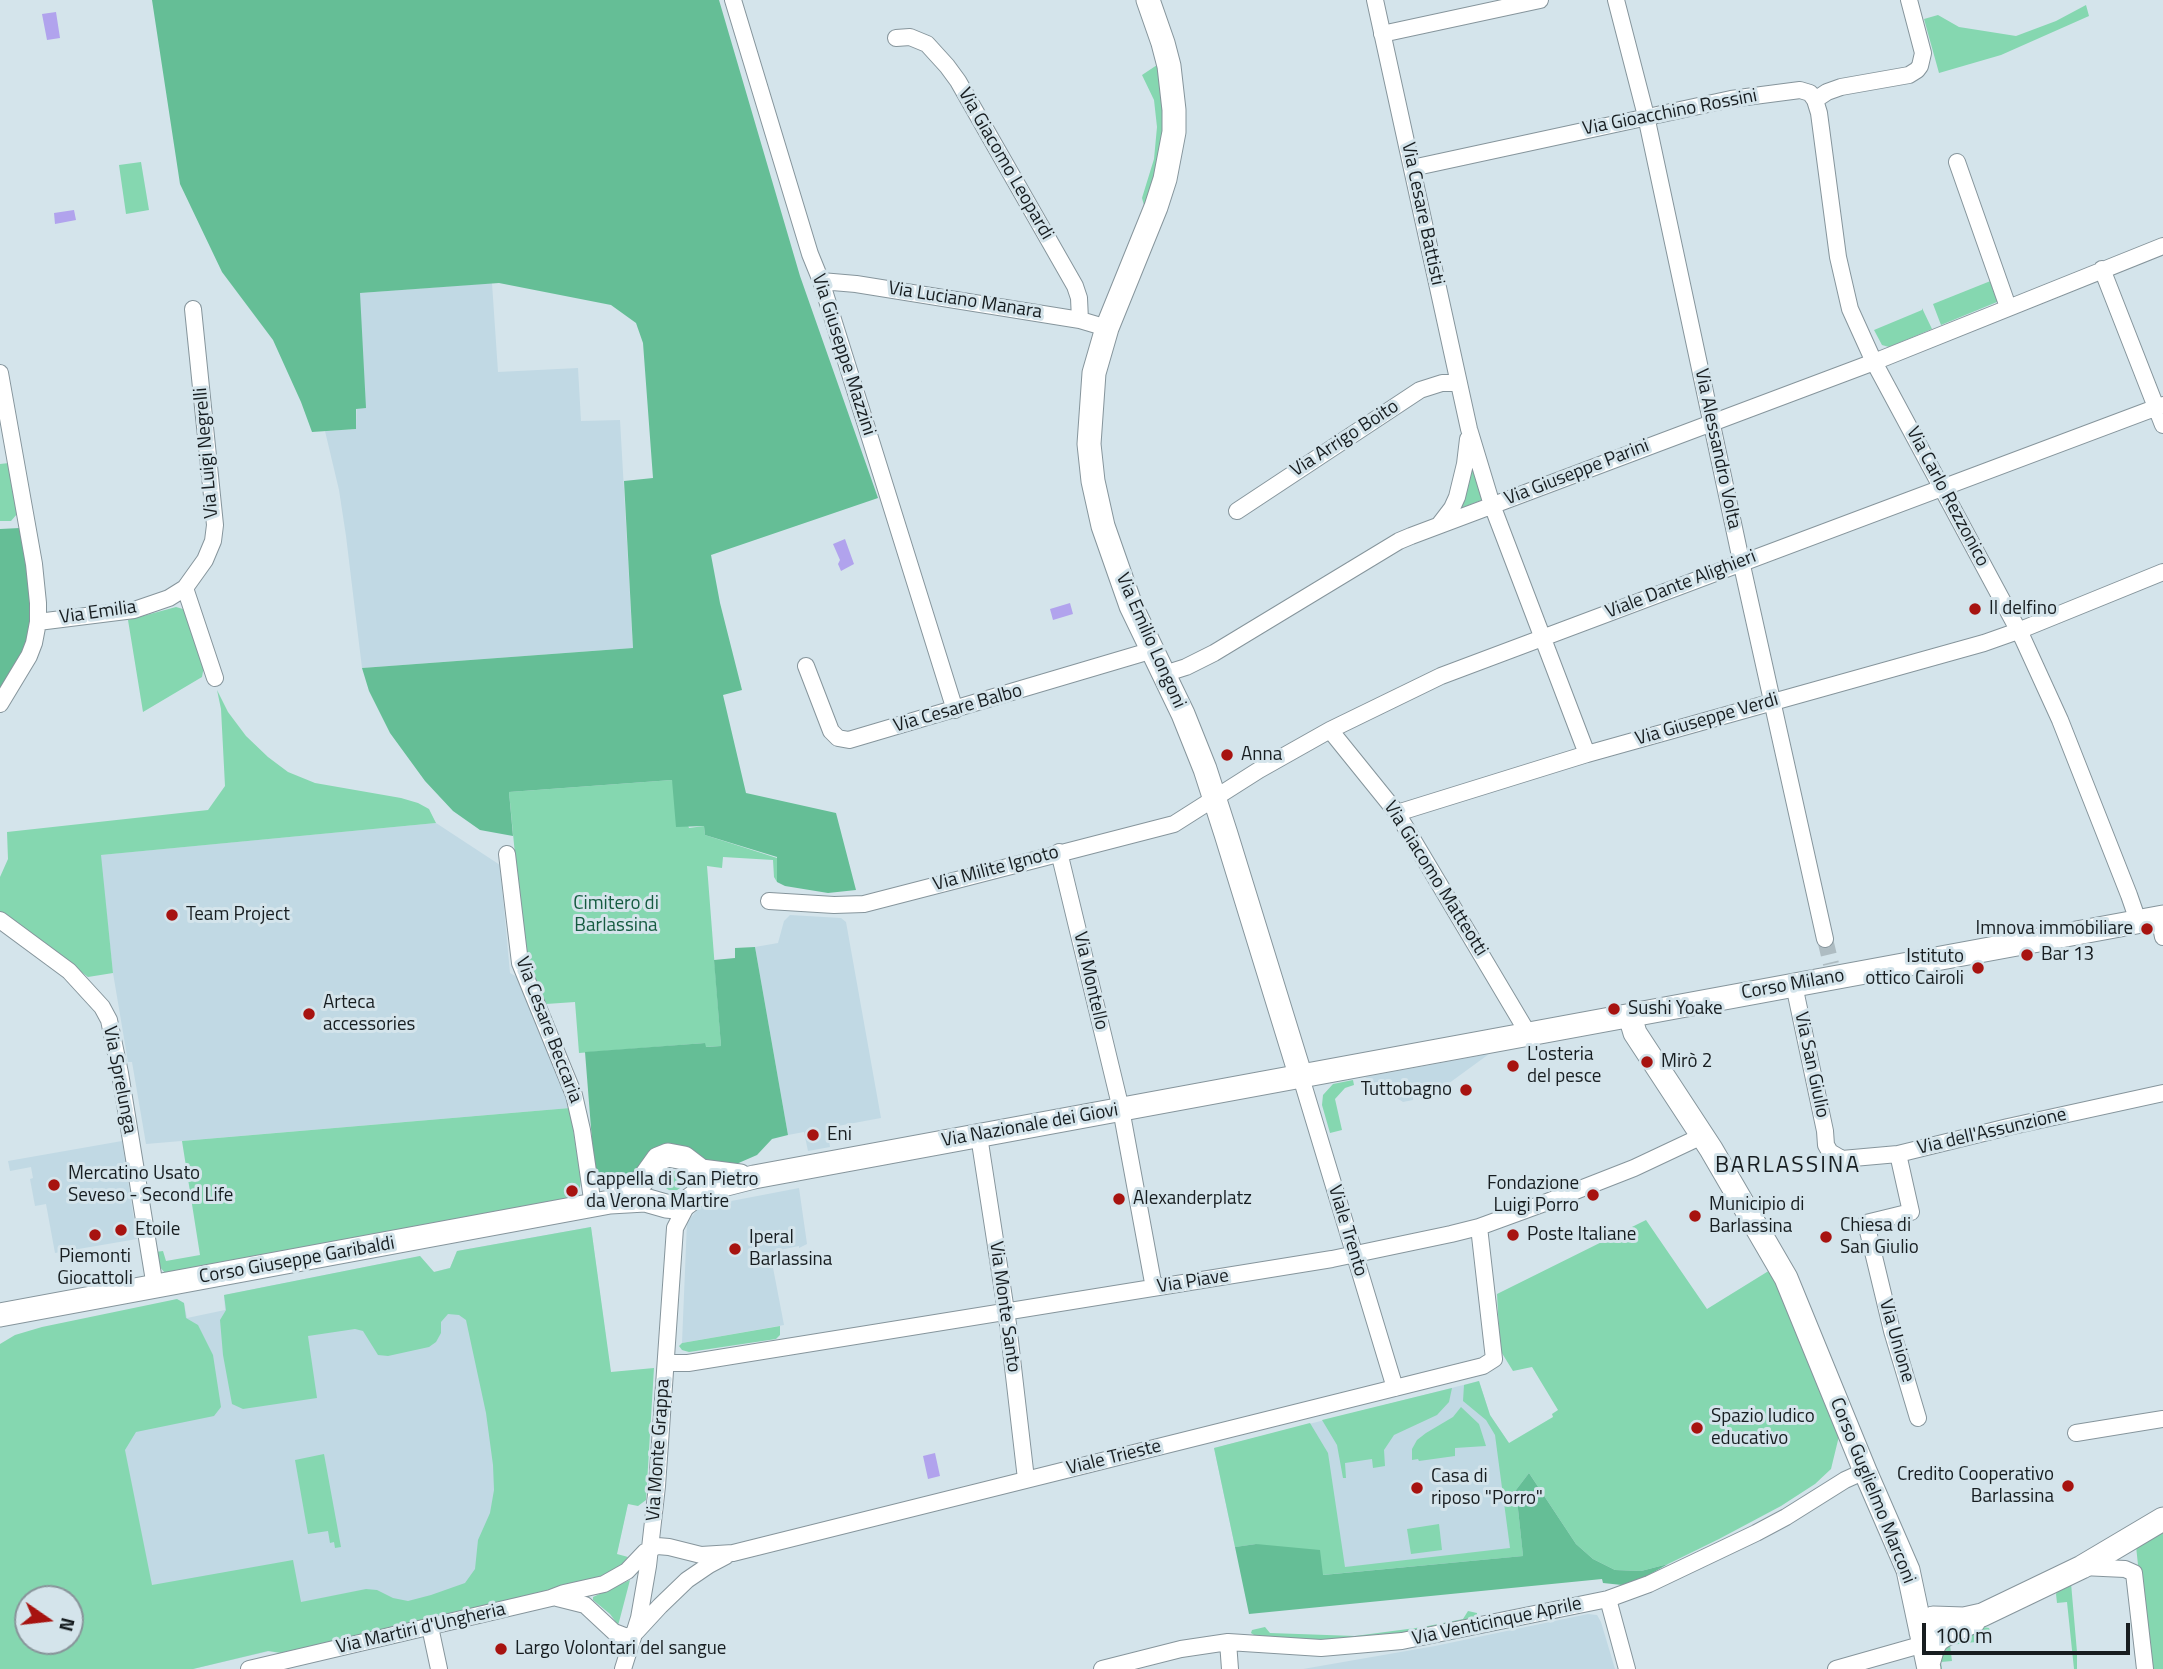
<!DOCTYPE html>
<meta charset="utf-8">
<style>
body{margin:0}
#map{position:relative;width:2163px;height:1669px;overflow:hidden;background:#d4e4eb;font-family:"Titillium Web",sans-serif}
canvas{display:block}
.north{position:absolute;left:14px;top:1585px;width:70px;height:70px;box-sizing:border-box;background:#d4e4eb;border:2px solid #88949a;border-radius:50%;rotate:104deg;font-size:19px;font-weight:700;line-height:28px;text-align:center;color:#171d20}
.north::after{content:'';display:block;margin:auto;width:24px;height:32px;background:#a71310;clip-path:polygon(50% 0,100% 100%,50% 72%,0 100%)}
.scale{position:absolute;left:1922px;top:1623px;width:208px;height:32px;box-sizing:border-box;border:4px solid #171d20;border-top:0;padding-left:9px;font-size:21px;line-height:24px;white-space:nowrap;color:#171d20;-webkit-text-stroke:5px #d4e4eb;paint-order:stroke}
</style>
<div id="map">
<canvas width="2163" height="1669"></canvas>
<div class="north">N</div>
<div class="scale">100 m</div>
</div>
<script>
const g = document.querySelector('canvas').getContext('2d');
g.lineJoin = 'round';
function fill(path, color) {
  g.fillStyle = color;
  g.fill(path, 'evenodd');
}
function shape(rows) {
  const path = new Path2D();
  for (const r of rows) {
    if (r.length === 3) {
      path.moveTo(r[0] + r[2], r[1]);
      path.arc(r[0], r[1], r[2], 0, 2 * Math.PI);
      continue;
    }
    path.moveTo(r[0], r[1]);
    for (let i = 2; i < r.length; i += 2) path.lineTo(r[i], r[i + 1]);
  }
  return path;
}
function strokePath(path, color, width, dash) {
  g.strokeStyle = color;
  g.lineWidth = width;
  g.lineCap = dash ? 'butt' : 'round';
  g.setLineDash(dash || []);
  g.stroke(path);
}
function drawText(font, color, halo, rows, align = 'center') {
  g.font = font + ' "Titillium Web",sans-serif';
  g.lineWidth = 6;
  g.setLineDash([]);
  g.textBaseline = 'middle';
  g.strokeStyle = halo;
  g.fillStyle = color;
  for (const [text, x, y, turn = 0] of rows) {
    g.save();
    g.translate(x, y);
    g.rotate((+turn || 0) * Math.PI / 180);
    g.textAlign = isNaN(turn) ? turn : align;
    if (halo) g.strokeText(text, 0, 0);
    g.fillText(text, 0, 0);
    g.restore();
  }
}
const built = shape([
 [492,283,498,372,578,368,581,421,620,420,633,648,362,668,346,536,339,490,325,431,356,429,360,293],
 [436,823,500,865,510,973,517,977,558,1073,570,1108,146,1144,132,1062,128,1062,113,973,100,855],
 [790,915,841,918,846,922,881,1118,827,1128,830,1147,808,1151,804,1132,788,1135,755,947,778,943,784,921],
 [1489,1054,1441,1089,1413,1094,1413,1100,1403,1102,1365,1077],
 [122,1141,137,1239,55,1253,46,1204,35,1206,30,1179,33,1178,31,1167,10,1171,8,1161],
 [799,1188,807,1244,799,1248,799,1246,770,1252,784,1325,682,1343,687,1222,700,1207],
 [591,1227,628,1503,613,1571,193,1669,0,1669,0,1351,177,1299,184,1303,187,1318,225,1310,224,1295,420,1256,434,1272,450,1268,457,1251],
 [28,1599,70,1599,70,1641,28,1641],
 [1479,1381,1490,1415,1529,1473,1516,1490,1523,1556,1322,1575,1256,1544,1235,1547,1214,1448],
 [1588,1614,1597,1615,1601,1622,1615,1669,1303,1669,1435,1646]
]);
const green = shape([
 [2086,5,2089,16,2001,55,1939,73,1924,19,1938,15,1959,27,2016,36,2056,21],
 [1157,65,1164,98,1162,151,1145,209,1142,198,1154,159,1157,127,1154,100,1142,75],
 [141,162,149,210,126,214,119,165],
 [1993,280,1997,296,1997,302,1941,325,1933,304],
 [1922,308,1932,329,1889,347,1882,345,1874,330,1922,310],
 [9,463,17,514,11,521,0,521,0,464],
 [1472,468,1482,500,1461,508],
 [176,607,183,609,186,613,204,666,202,677,143,712,128,620],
 [217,690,228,712,246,736,268,757,288,772,315,783,401,798,418,803,429,809,436,823,101,855,113,973,88,977,0,912,0,877,8,859,7,832,208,810,225,786,221,709],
 [672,780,689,828,704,826,705,835,777,858,777,882,774,877,773,860,723,857,722,868,707,866,721,1046,705,1047,705,1043,579,1053,575,1002,546,1004,525,959,509,792],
 [1353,1080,1354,1085,1345,1088,1335,1099,1342,1130,1330,1133,1322,1105,1323,1095,1333,1084],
 [570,1108,581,1181,579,1193,575,1199,166,1274,158,1265,155,1252,163,1251,166,1261,200,1255,182,1141],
 [673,1181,10],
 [1646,1220,1707,1309,1775,1267,1839,1436,1831,1469,1815,1484,1781,1506,1719,1539,1668,1564,1641,1571,1615,1570,1593,1559,1576,1544,1529,1473,1516,1490,1523,1556,1322,1575,1256,1544,1235,1547,1214,1448,1310,1423,1328,1453,1345,1567,1510,1548,1495,1435,1486,1420,1463,1401,1464,1385,1479,1381,1490,1415,1509,1443,1553,1417,1552,1414,1558,1410,1532,1367,1513,1371,1500,1350,1497,1294],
 [591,1227,611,1372,654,1368,646,1500,638,1506,628,1504,617,1554,628,1557,618,1569,589,1581,281,1653,268,1651,193,1669,0,1669,0,1344,15,1335,42,1327,177,1299,184,1303,186,1318,198,1325,213,1355,221,1407,214,1416,136,1432,125,1450,152,1585,293,1560,301,1602,366,1589,377,1590,393,1598,408,1601,431,1595,465,1583,475,1569,478,1540,490,1513,494,1490,493,1465,486,1413,466,1320,459,1315,448,1314,441,1322,441,1333,436,1342,429,1347,388,1356,378,1355,363,1331,355,1329,308,1336,317,1398,243,1409,232,1404,223,1355,220,1320,226,1310,224,1295,420,1256,434,1272,450,1268,457,1251],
 [28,1599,70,1599,70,1641,28,1641],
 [780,1326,780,1335,776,1339,689,1352,682,1350,679,1346,682,1343],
 [1452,1388,1449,1402,1437,1415,1394,1435,1384,1450,1385,1466,1373,1468,1372,1459,1345,1463,1346,1478,1343,1478,1337,1445,1322,1420],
 [1461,1407,1479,1424,1486,1446,1455,1448,1455,1456,1419,1461,1418,1459,1412,1460,1412,1449,1417,1440,1426,1433,1453,1417],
 [324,1454,341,1547,335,1548,334,1542,330,1543,328,1531,308,1534,295,1460],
 [1439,1524,1442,1550,1411,1554,1407,1529],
 [2163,1530,2163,1669,2149,1669,2136,1546],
 [630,1580,619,1622,618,1625,610,1614,593,1600,593,1597],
 [2071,1583,2077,1652,2077,1669,2074,1669,2067,1602,2057,1603,2056,1594,2058,1590],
 [1468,1611,1477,1613,1477,1619,1381,1637,1316,1641,1254,1635,1251,1633,1252,1630,1265,1627,1270,1633,1355,1636,1423,1627,1463,1619],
 [1983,1627,1989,1628,1993,1640,1950,1645,1952,1661,1941,1662,1942,1669,1940,1669,1944,1648]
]);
const forest = shape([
 [152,0,719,0,800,276,878,498,711,555,720,603,742,690,723,695,746,793,836,813,856,890,828,893,785,886,777,882,777,857,705,835,704,826,676,827,672,780,509,792,513,836,480,830,453,811,425,781,390,733,369,691,362,668,633,648,624,481,653,478,643,343,636,323,611,305,499,283,360,293,366,408,356,409,356,429,312,432,301,402,273,340,222,272,180,184],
 [20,528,32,597,30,639,0,691,0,529],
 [755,947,788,1135,772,1139,757,1155,734,1165,721,1167,686,1151,633,1176,624,1183,607,1183,601,1180,595,1172,594,1166,585,1052,705,1043,706,1047,721,1046,714,960,735,958,735,948],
 [1529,1473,1576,1544,1593,1559,1615,1570,1641,1571,1668,1564,1647,1576,1622,1585,1603,1583,1602,1579,1249,1614,1235,1547,1256,1544,1320,1550,1323,1575,1523,1556,1516,1490]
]);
const water = shape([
 [56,12,60,38,47,40,42,14],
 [74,210,76,220,55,224,54,213],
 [845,539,854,564,841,571,838,564,840,560,833,544],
 [1070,603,1073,614,1053,620,1050,609],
 [935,1453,940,1476,928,1479,923,1456]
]);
const streetTunnel = shape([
 [1825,939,1831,964]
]);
const street = shape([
 [733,0,810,254,821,281,955,710],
 [1375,0,1469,429,1492,505,1587,754],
 [1616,0,1646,116,1743,570,1825,939],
 [1382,34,1540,0],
 [896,38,910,37,927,44,947,66,958,81,1075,286,1079,298,1080,320],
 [1815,100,1819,113,1838,257,1850,309,1874,362,2023,639,2060,720,2129,895,2138,921],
 [1957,162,2008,307],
 [1412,168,1731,99,1800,90,1810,93,1815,100,1827,92,1841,87,1909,75,1917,70,1920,66,1923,53,1909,0],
 [2102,269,2163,425],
 [821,281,856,284,1080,320,1107,328],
 [0,373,34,564,38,603,38,622,34,643,29,656,0,704],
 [1237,511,1420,390,1442,383,1459,383],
 [1439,525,1452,508,1457,497,1465,464,1468,439],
 [185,588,205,560,213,541,215,525,193,309],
 [38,622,134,610,169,598,185,588,215,678],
 [806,666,831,731,838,738,849,740,1153,650],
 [1164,674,1186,667,1214,653,1399,541,1411,536,1874,362,2163,246],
 [1330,730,1397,813,1529,1035],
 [1397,813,1587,754,1984,643,2018,631,2163,572],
 [1059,852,1121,1109,1154,1288],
 [507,854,520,963,574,1095,582,1130,593,1206],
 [769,901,834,905,864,904,1174,824,1259,770,1330,730,1441,676,2163,405],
 [2159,917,2163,937],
 [0,920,69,971,102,1007,109,1020,120,1073,155,1287],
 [1794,985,1825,1131,1826,1145,1830,1152,1842,1159,1898,1154,2008,1127,2163,1093],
 [1300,1074,1395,1388],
 [979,1136,1008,1324,1026,1479],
 [1898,1154,1911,1212,1866,1223,1892,1331,1918,1418],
 [666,1363,688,1363,1332,1259,1451,1234,1479,1227,1542,1204,1634,1168,1702,1136],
 [2076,1433,2163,1419],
 [2082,1567,2125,1569,2134,1573,2145,1669],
 [557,1598,585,1605,614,1632,627,1637,636,1632,660,1606,687,1580,709,1565,726,1556],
 [1608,1599,1627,1669],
 [430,1627,439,1669],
 [1228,1642,1230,1669],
 [249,1669,551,1598,564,1593,604,1584,627,1571,645,1552,657,1546,669,1547,701,1555,733,1553,1483,1366,1494,1359,1479,1227],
 [623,1669,639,1618,648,1566,657,1486,675,1228,689,1201],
 [1102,1669,1181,1649,1228,1642,1321,1648,1402,1641,1608,1599,1649,1584,1756,1533,1786,1517,1845,1480,1865,1471],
 [1836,1669,1924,1644]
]);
const secondary = shape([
 [1148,0,1163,43,1169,66,1174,110,1174,132,1165,179,1156,207,1107,328,1094,373,1089,444,1093,481,1103,526,1131,606,1183,714,1205,769,1226,834,1300,1074],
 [1630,1016,1635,1033,1711,1149,1786,1278,1865,1471,1908,1570,1929,1669],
 [610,1202,643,1180,658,1159,668,1155,684,1158,701,1171,740,1176],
 [0,1315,610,1202,645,1200,666,1206,676,1207,686,1203,703,1190,754,1177,2163,917],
 [1921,1632,1925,1624,1933,1618,1964,1619,1982,1615,2082,1567,2163,1519],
 [1928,1664,1933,1647,1937,1640,1943,1636,1974,1621]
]);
const markers = [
 [1975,609,7,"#a71310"],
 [1227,755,7,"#a71310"],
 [172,915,7,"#a71310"],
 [2147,929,7,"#a71310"],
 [2027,955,7,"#a71310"],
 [1978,968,7,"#a71310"],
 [1614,1009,7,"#a71310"],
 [309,1014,7,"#a71310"],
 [1647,1062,7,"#a71310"],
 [1513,1066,7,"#a71310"],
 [1466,1090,7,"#a71310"],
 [813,1135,7,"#a71310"],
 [54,1185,7,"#a71310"],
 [572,1191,7,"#a71310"],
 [1593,1195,7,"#a71310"],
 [1119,1199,7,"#a71310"],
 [1695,1216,7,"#a71310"],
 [121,1230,7,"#a71310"],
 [95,1235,7,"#a71310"],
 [1513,1235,7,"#a71310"],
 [1826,1237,7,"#a71310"],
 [735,1249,7,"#a71310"],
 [1697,1428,7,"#a71310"],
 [2068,1486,7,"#a71310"],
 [1417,1488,7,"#a71310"],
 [501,1649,7,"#a71310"]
];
const streetNames = [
 ["Via Gioacchino Rossini",1670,113,-11],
 ["Via Giacomo Leopardi",1005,164,60],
 ["Via Cesare Battisti",1422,214,78],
 ["Via Luciano Manara",965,301,9],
 ["Via Giuseppe Mazzini",843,355,72],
 ["Via Arrigo Boito",1345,439,-33],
 ["Via Alessandro Volta",1717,449,78],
 ["Via Luigi Negrelli",207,453,-95],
 ["Via Giuseppe Parini",1577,473,-21],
 ["Via Carlo Rezzonico",1947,497,62],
 ["Viale Dante Alighieri",1681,585,-21],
 ["Via Emilia",98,613,-8],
 ["Via Emilio Longoni",1150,641,66],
 ["Via Cesare Balbo",958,709,-16],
 ["Via Giuseppe Verdi",1707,720,-16],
 ["Via Milite Ignoto",996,869,-15],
 ["Via Giacomo Matteotti",1435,879,58],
 ["Via Montello",1090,981,77],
 ["Corso Milano",1793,985,-10],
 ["Via Cesare Beccaria",548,1030,69],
 ["Via San Giulio",1811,1065,78],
 ["Via Sprelunga",119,1080,79],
 ["Via Nazionale dei Giovi",1030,1126,-10],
 ["Via dell'Assunzione",1992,1132,-13],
 ["Viale Trento",1347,1231,73],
 ["Corso Giuseppe Garibaldi",297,1261,-10],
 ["Via Piave",1193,1282,-9],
 ["Via Monte Santo",1004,1307,82],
 ["Via Unione",1896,1341,74],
 ["Via Monte Grappa",659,1450,-86],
 ["Viale Trieste",1114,1458,-14],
 ["Corso Guglielmo Marconi",1872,1491,68],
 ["Via Venticinque Aprile",1497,1622,-12],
 ["Via Martiri d'Ungheria",421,1629,-13]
];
const poiNames = [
 ["Il delfino",1989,609],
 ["Anna",1241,755],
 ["Team Project",186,915],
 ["Imnova immobiliare",2133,929,"right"],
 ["Bar 13",2041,955],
 ["Istituto",1964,957,"right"],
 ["ottico Cairoli",1964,979,"right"],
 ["Arteca",323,1003],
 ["accessories",323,1025],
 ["Sushi Yoake",1628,1009],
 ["L'osteria",1527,1055],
 ["del pesce",1527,1077],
 ["Mirò 2",1661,1062],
 ["Tuttobagno",1452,1090,"right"],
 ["Eni",827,1135],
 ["Mercatino Usato",68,1174],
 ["Seveso - Second Life",68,1196],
 ["Cappella di San Pietro",586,1180],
 ["da Verona Martire",586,1202],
 ["Fondazione",1579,1184,"right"],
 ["Luigi Porro",1579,1206,"right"],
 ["Alexanderplatz",1133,1199],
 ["Municipio di",1709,1205],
 ["Barlassina",1709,1227],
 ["Chiesa di",1840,1226],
 ["San Giulio",1840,1248],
 ["Etoile",135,1230],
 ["Poste Italiane",1527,1235],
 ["Iperal",749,1238],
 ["Barlassina",749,1260],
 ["Piemonti",95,1257,"center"],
 ["Giocattoli",95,1279,"center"],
 ["Spazio ludico",1711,1417],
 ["educativo",1711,1439],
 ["Credito Cooperativo",2054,1475,"right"],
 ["Barlassina",2054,1497,"right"],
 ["Casa di",1431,1477],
 ["riposo \"Porro\"",1431,1499],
 ["Largo Volontari del sangue",515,1649]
];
const parkNames = [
 ["Cimitero di",616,904],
 ["Barlassina",616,926]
];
const quarterNames = [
 ["BARLASSINA",1788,1166]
];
fill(built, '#c1d9e4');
fill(green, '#85d7b0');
fill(forest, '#65be96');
fill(water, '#b1a3ed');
strokePath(streetTunnel, '#aebcc2', 16, [16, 8]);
strokePath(street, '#86959c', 18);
strokePath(secondary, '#86959c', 25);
strokePath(street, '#fff', 16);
strokePath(secondary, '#fff', 23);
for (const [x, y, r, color] of markers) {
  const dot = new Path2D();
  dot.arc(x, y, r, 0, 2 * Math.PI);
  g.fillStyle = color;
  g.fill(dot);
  strokePath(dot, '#d4e4eb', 2.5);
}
drawText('19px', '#171d20', '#d4e4eb', streetNames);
drawText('19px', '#171d20', '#d4e4eb', poiNames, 'left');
drawText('19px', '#155b40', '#d4e4eb', parkNames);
g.letterSpacing = '2px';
drawText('23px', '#171d20', '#d4e4eb', quarterNames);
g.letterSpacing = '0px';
</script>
